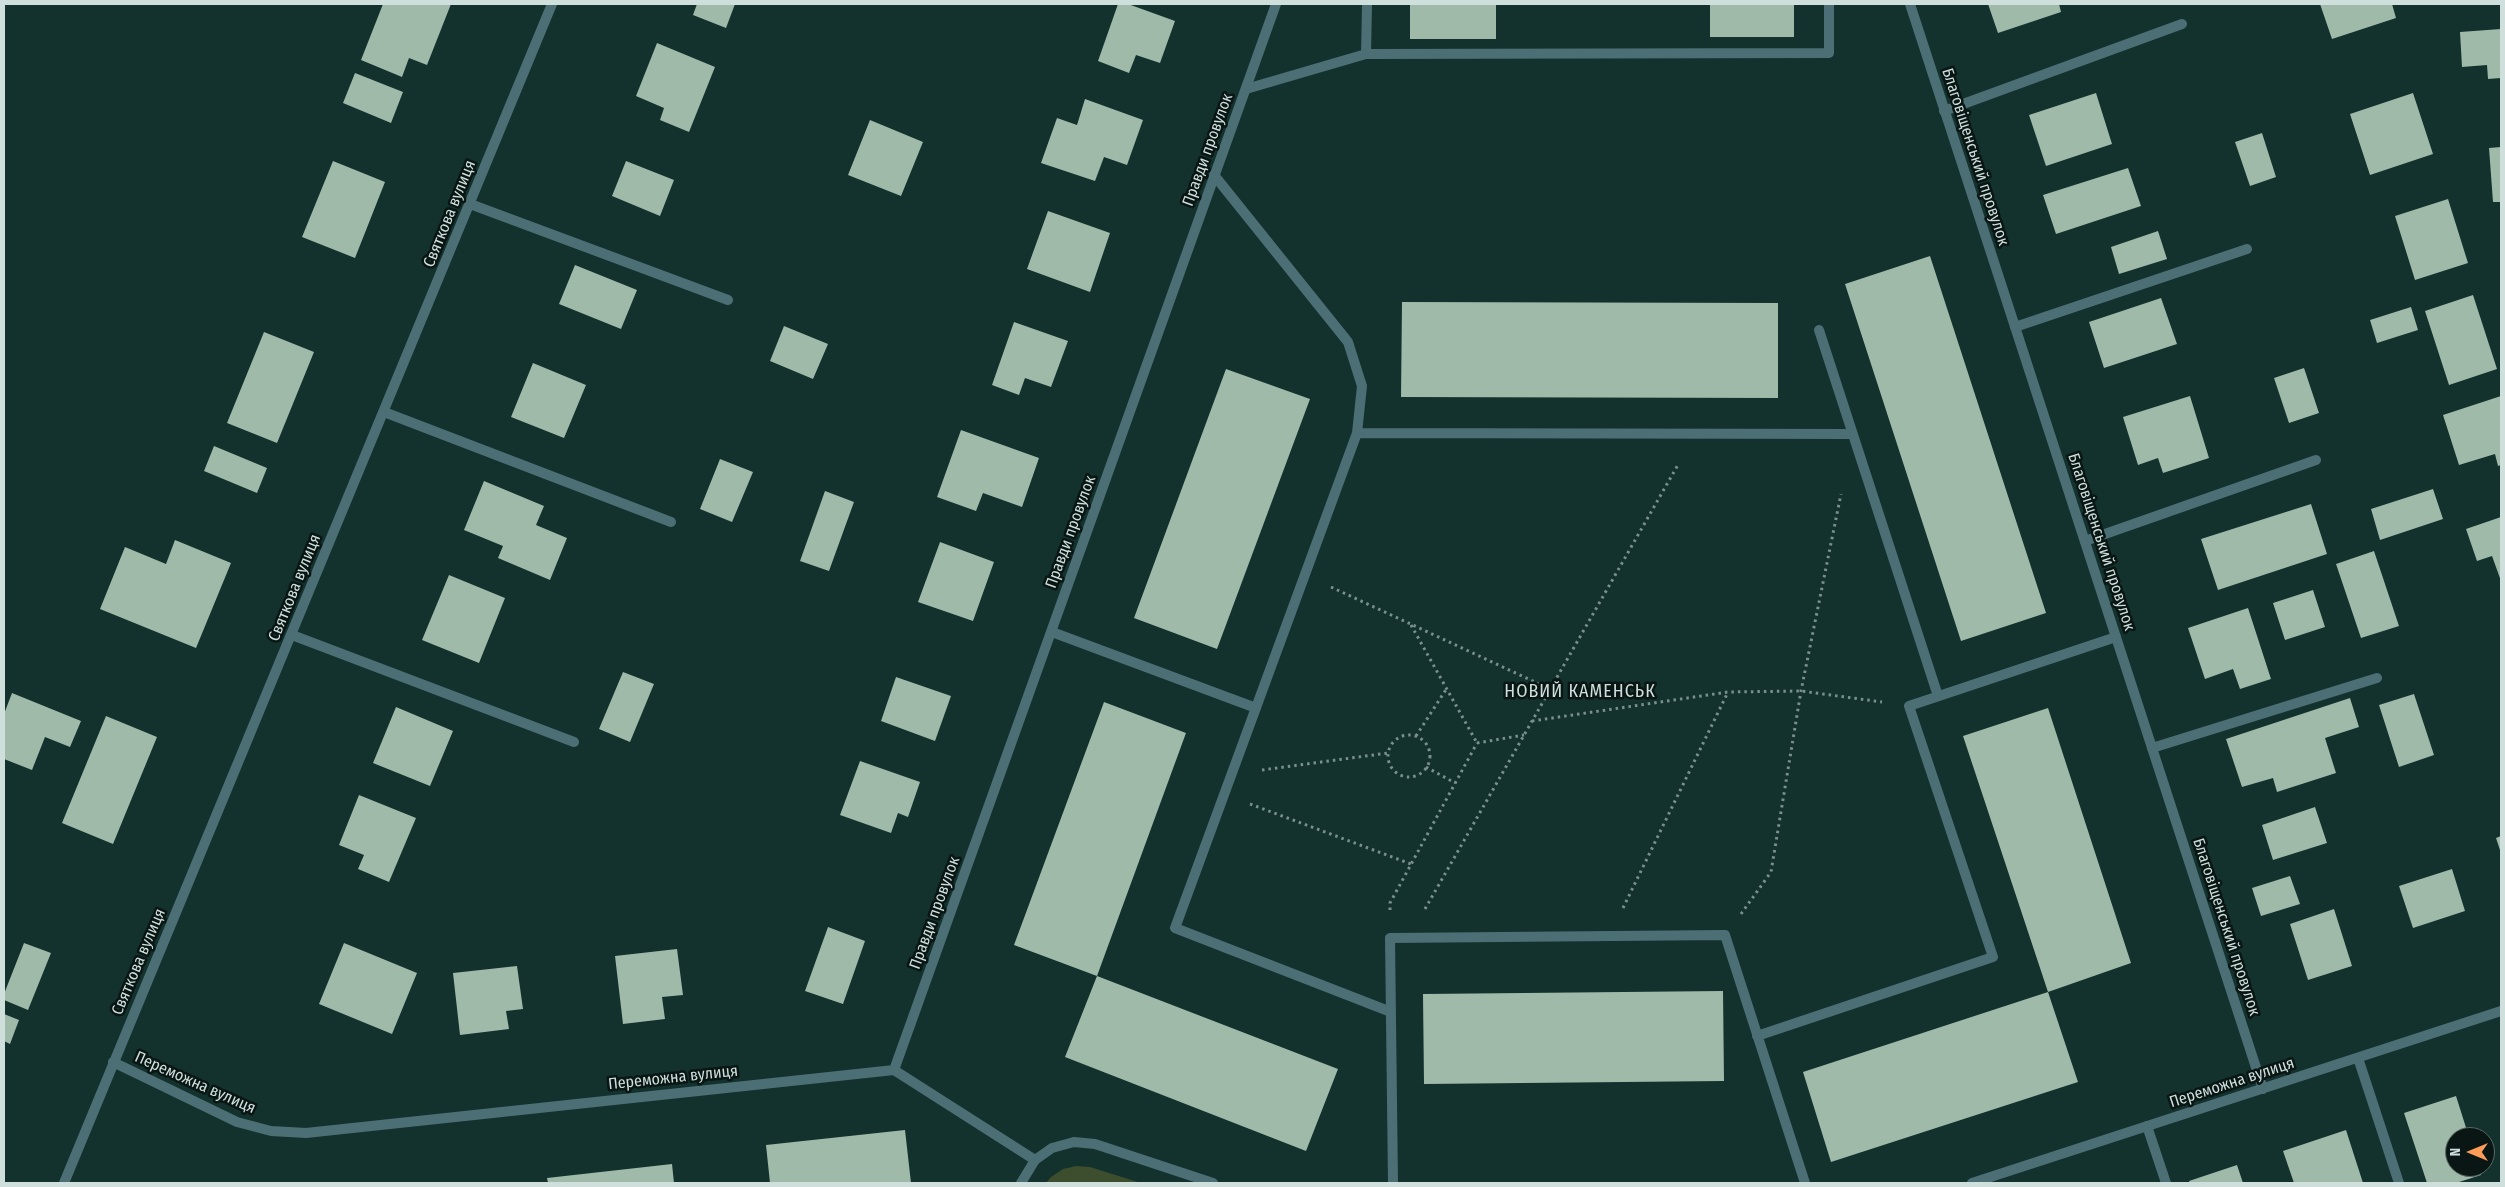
<!DOCTYPE html>
<meta charset="utf-8">
<style>
body{margin:0}
#map{position:relative;width:2505px;height:1187px;overflow:hidden;background:#13312d;font-family:"Fira Sans Condensed",sans-serif}
canvas{display:block}
.frame{position:absolute;inset:0;border:5px solid #cedfdc;pointer-events:none}
.north{position:absolute;left:2445px;top:1127px;width:50px;height:50px;box-sizing:border-box;background:#091614;border:1px solid #586664;border-radius:50%;rotate:270deg;font-size:14px;font-weight:700;line-height:20px;text-align:center;color:#cedfdc}
.north::after{content:'';display:block;margin:auto;width:18px;height:22px;background:#fd9c56;clip-path:polygon(50% 0,100% 100%,50% 72%,0 100%)}
</style>
<div id="map">
<canvas width="2505" height="1187"></canvas>
<div class="frame"></div>
<div class="north">N</div>
</div>
<script>
const g = document.querySelector('canvas').getContext('2d');
g.lineJoin = 'round';
function fill(path, color) {
  g.fillStyle = color;
  g.fill(path, 'evenodd');
}
function shape(rows) {
  const path = new Path2D();
  for (const r of rows) {
    if (r.length === 3) {
      path.moveTo(r[0] + r[2], r[1]);
      path.arc(r[0], r[1], r[2], 0, 2 * Math.PI);
      continue;
    }
    path.moveTo(r[0], r[1]);
    for (let i = 2; i < r.length; i += 2) path.lineTo(r[i], r[i + 1]);
  }
  return path;
}
function strokePath(path, color, width, dash) {
  g.strokeStyle = color;
  g.lineWidth = width;
  g.lineCap = dash ? 'butt' : 'round';
  g.setLineDash(dash || []);
  g.stroke(path);
}
function drawText(font, color, halo, rows, align = 'center') {
  g.font = font + ' "Fira Sans Condensed",sans-serif';
  g.lineWidth = 5;
  g.setLineDash([]);
  g.textBaseline = 'middle';
  g.strokeStyle = halo;
  g.fillStyle = color;
  for (const [text, x, y, turn = 0] of rows) {
    g.save();
    g.translate(x, y);
    g.rotate((+turn || 0) * Math.PI / 180);
    g.textAlign = isNaN(turn) ? turn : align;
    if (halo) g.strokeText(text, 0, 0);
    g.fillText(text, 0, 0);
    g.restore();
  }
}
const green = shape([
 [1076,1166,1090,1167,1141,1183,1046,1183,1051,1177,1063,1169]
]);
const building = shape([
 [383,4,451,4,427,65,409,58,402,77,361,60],
 [697,4,735,4,726,28,693,15],
 [1118,4,1128,4,1175,21,1160,63,1136,55,1129,73,1098,61],
 [1410,4,1496,4,1496,39,1410,39],
 [1710,4,1794,4,1794,37,1710,37],
 [1988,4,2059,4,2061,12,1998,33],
 [2320,4,2392,4,2396,18,2332,39],
 [2501,29,2501,78,2488,79,2487,65,2462,67,2460,32],
 [657,43,715,67,689,132,660,120,664,108,636,96],
 [355,73,403,92,391,123,343,103],
 [2096,93,2112,144,2046,166,2029,115],
 [2413,93,2433,154,2370,175,2350,114],
 [1085,99,1143,120,1127,165,1104,157,1095,181,1041,163,1057,118,1077,125],
 [870,120,923,142,901,196,848,175],
 [2262,133,2276,177,2250,186,2235,142],
 [2501,147,2501,202,2493,202,2489,148],
 [333,161,385,182,355,258,302,237],
 [626,161,674,180,660,216,612,196],
 [2128,168,2141,206,2056,234,2043,195],
 [2448,199,2468,263,2415,280,2395,216],
 [1048,211,1110,233,1090,292,1027,269],
 [2158,231,2167,259,2119,274,2111,247],
 [1930,256,2046,613,1961,641,1845,284],
 [575,265,637,290,621,329,559,304],
 [2473,295,2497,369,2449,385,2425,311],
 [2161,298,2177,344,2104,368,2089,322],
 [1402,302,1778,303,1778,398,1401,397],
 [2411,307,2418,330,2377,343,2370,320],
 [1014,322,1068,341,1051,387,1025,378,1019,395,992,385],
 [784,326,828,344,813,379,770,361],
 [264,332,314,352,277,443,227,423],
 [533,363,586,385,564,438,511,417],
 [2304,368,2319,413,2289,423,2274,378],
 [1226,369,1310,399,1217,649,1134,618],
 [2190,396,2209,458,2163,473,2158,458,2138,465,2123,417],
 [2501,396,2501,465,2498,466,2495,454,2459,465,2443,415],
 [961,430,1039,458,1022,507,983,493,976,511,937,497],
 [214,446,267,468,257,493,204,471],
 [720,459,753,472,732,522,700,509],
 [484,481,544,506,536,525,567,538,550,580,498,558,503,546,464,530],
 [2433,489,2443,519,2380,540,2371,509],
 [825,491,854,502,829,571,800,561],
 [2311,504,2327,554,2218,590,2201,539],
 [2501,517,2501,581,2492,556,2477,561,2466,529],
 [175,540,231,563,196,648,100,609,125,547,166,564],
 [940,542,994,562,973,621,918,602],
 [2374,551,2399,626,2361,638,2336,564],
 [449,575,505,598,479,663,422,640],
 [2313,590,2325,627,2285,640,2273,603],
 [2248,608,2271,679,2240,689,2233,669,2205,679,2188,628],
 [623,672,654,684,630,742,599,729],
 [896,677,951,696,935,741,881,721],
 [12,693,81,721,70,747,45,737,32,770,4,759,4,714],
 [2414,694,2434,755,2399,767,2379,705],
 [2350,698,2359,727,2325,738,2336,773,2277,792,2273,778,2242,787,2226,739],
 [1104,702,1186,733,1097,976,1014,945],
 [396,707,453,731,430,786,373,763],
 [2048,708,2131,963,2048,992,1963,736],
 [106,716,157,737,113,844,62,823],
 [860,761,920,782,908,817,898,813,891,833,840,815],
 [359,795,416,818,389,882,358,869,364,855,339,845],
 [2315,807,2327,843,2273,860,2262,825],
 [2501,836,2501,853,2496,838],
 [2452,869,2465,911,2413,928,2399,886],
 [2290,876,2300,904,2261,916,2252,888],
 [2334,909,2352,966,2308,980,2290,924],
 [828,927,865,941,843,1004,805,991],
 [24,943,51,953,28,1010,4,1000,4,994],
 [344,943,417,973,392,1034,319,1004],
 [677,949,683,995,662,997,665,1019,623,1024,615,956],
 [517,966,523,1009,506,1011,509,1029,460,1035,453,973],
 [1097,976,1338,1069,1306,1151,1065,1057],
 [1723,991,1724,1081,1424,1084,1423,994],
 [2048,992,2078,1082,1831,1162,1803,1072],
 [4,1014,19,1020,10,1044,4,1041],
 [2456,1096,2469,1137,2455,1137,2455,1167,2478,1167,2481,1175,2456,1183,2427,1183,2404,1113],
 [905,1130,911,1183,770,1183,766,1145],
 [2346,1130,2363,1183,2294,1183,2283,1151],
 [672,1164,674,1183,548,1183,547,1178],
 [2237,1165,2243,1183,2190,1183,2189,1181]
]);
const path = shape([
 [1331,587,1550,689],
 [1411,625,1477,743],
 [1532,721,1728,692,1801,691,1882,702],
 [1409,756,21],
 [1416,736,1447,688],
 [1477,743,1524,735],
 [1426,767,1455,783],
 [1262,770,1388,753],
 [1250,804,1411,864],
 [1623,908,1728,692],
 [1425,909,1679,463],
 [1390,910,1390,903,1477,743],
 [1741,914,1771,872,1801,691,1841,494]
]);
const service = shape([
 [1366,54,1367,4],
 [1246,89,1366,54,1829,53,1829,4],
 [1944,111,2182,24],
 [1214,175,1348,342,1362,386,1357,433,1175,928,1391,1012],
 [470,204,728,300],
 [2015,327,2247,249],
 [1819,330,1938,696],
 [384,412,671,522],
 [1357,433,1853,434],
 [2085,541,2316,460],
 [1052,632,1256,708],
 [292,635,574,742],
 [2152,748,2377,678],
 [1757,1036,1993,957,1909,706,2116,637],
 [2358,1058,2399,1183],
 [2147,1126,2166,1183],
 [1393,1183,1390,938,1725,935,1805,1183]
]);
const minor = shape([
 [1910,4,2263,1089],
 [113,1062,237,1122,271,1131,306,1133,894,1070,1035,1160],
 [894,1070,1276,4],
 [64,1183,552,4],
 [1972,1183,2501,1011]
]);
const tertiary = shape([
 [1021,1183,1035,1160,1052,1148,1074,1142,1095,1144,1213,1183]
]);
const streetNames = [
 ["Правди провулок",1208,150,-70],
 ["Благовіщенський провулок",1975,157,72],
 ["Святкова вулиця",450,214,-68],
 ["Правди провулок",1071,532,-70],
 ["Благовіщенський провулок",2101,542,72],
 ["Святкова вулиця",295,588,-68],
 ["Правди провулок",935,913,-70],
 ["Благовіщенський провулок",2226,927,72],
 ["Святкова вулиця",139,962,-67],
 ["Переможна вулиця",673,1078,-6],
 ["Переможна вулиця",195,1083,24],
 ["Переможна вулиця",2232,1083,-18]
];
const neighbourhoodNames = [
 ["НОВИЙ КАМЕНСЬК",1580,692]
];
fill(green, '#3c4e2d');
fill(building, '#a0baaa');
strokePath(path, '#79908d', 3, [2.5, 4]);
strokePath(service, '#4c6f76', 10);
strokePath(minor, '#4c6f76', 10);
strokePath(tertiary, '#4c6f76', 10);
drawText('16px', '#cedfdc', '#091614', streetNames);
g.letterSpacing = '1px';
drawText('18px', '#cedfdc', '#091614', neighbourhoodNames);
g.letterSpacing = '0px';
</script>
